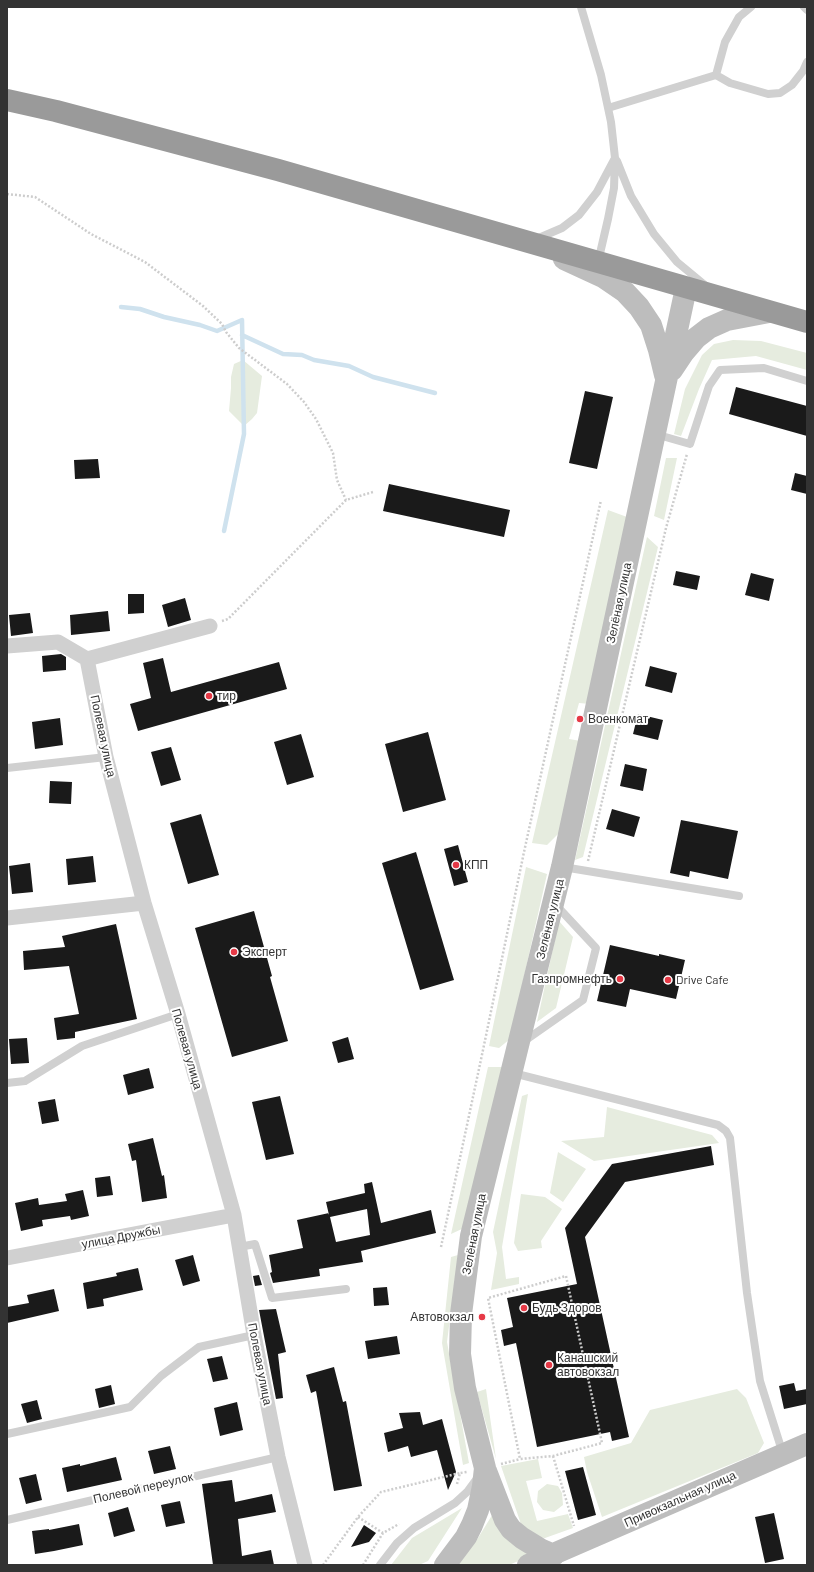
<!DOCTYPE html>
<meta charset="utf-8">
<style>
body{margin:0}
#map{position:relative;width:814px;height:1572px;overflow:hidden;background:#fff;font-family:Barlow,sans-serif}
canvas{display:block}
.frame{position:absolute;inset:0;border:8px solid #333;pointer-events:none}
</style>
<div id="map">
<canvas width="814" height="1572"></canvas>
<div class="frame"></div>
</div>
<script>
const g = document.querySelector('canvas').getContext('2d');
g.lineJoin = 'round';
function fill(path, color) {
  g.fillStyle = color;
  g.fill(path, 'evenodd');
}
function shape(rows) {
  const path = new Path2D();
  for (const r of rows) {
    path.moveTo(r[0], r[1]);
    for (let i = 2; i < r.length; i += 2) path.lineTo(r[i], r[i + 1]);
  }
  return path;
}
function strokePath(path, color, width, dash) {
  g.strokeStyle = color;
  g.lineWidth = width;
  g.lineCap = dash ? 'butt' : 'round';
  g.setLineDash(dash || []);
  g.stroke(path);
}
function drawText(font, color, halo, rows, align = 'center') {
  g.font = font + ' Barlow,sans-serif';
  g.lineWidth = 4;
  g.setLineDash([]);
  g.textBaseline = 'middle';
  g.strokeStyle = halo;
  g.fillStyle = color;
  for (const [text, x, y, turn = 0] of rows) {
    g.save();
    g.translate(x, y);
    g.rotate((+turn || 0) * Math.PI / 180);
    g.textAlign = isNaN(turn) ? turn : align;
    if (halo) g.strokeText(text, 0, 0);
    g.fillText(text, 0, 0);
    g.restore();
  }
}
const green = shape([
 [733,340,761,341,807,353,807,370,756,356,712,360,699,389,681,436,674,434,685,389,702,355,714,344],
 [243,360,262,376,257,413,252,419,244,426,229,411,231,388,231,377,234,364],
 [666,458,677,458,664,520,654,516],
 [608,510,627,517,590,704,579,703,569,739,581,741,560,832,547,845,532,843],
 [647,537,658,547,583,857,575,860],
 [526,867,547,874,510,1039,499,1048,489,1046],
 [559,921,573,937,556,1008,537,1022],
 [488,1067,504,1067,464,1228,451,1234],
 [528,1094,502,1247,506,1279,519,1277,519,1284,491,1290,497,1253,493,1232,522,1096],
 [607,1107,712,1135,719,1143,594,1161,561,1141,604,1137],
 [558,1152,586,1169,563,1202,550,1193],
 [521,1194,545,1197,562,1209,541,1241,542,1248,518,1251,514,1243],
 [458,1255,447,1342,469,1463,463,1465,442,1343,451,1257],
 [486,1389,496,1459,477,1392],
 [737,1389,746,1398,764,1443,758,1453,602,1517,587,1472,584,1457,631,1443,650,1410],
 [538,1459,542,1478,526,1481,537,1521,568,1514,573,1528,545,1538,534,1537,522,1527,501,1466],
 [547,1484,558,1486,562,1493,563,1505,554,1512,543,1510,537,1502,538,1491],
 [462,1508,428,1561,419,1565,391,1565,412,1538],
 [494,1512,530,1556,509,1565,457,1565,478,1538]
]);
const stream = shape([
 [121,307,140,309,164,317,200,325,217,331,242,320,244,434,224,531],
 [242,335,283,354,302,355,314,360,349,366,373,377,435,393]
]);
const building = shape([
 [736,387,807,406,807,436,729,414],
 [585,391,613,397,597,469,569,463],
 [98,459,100,478,75,479,74,460],
 [795,473,807,476,807,494,791,490],
 [389,484,510,510,504,537,383,511],
 [676,571,700,576,697,590,673,585],
 [751,573,774,579,769,601,745,595],
 [128,594,144,594,144,613,128,614],
 [185,598,191,620,168,627,162,605],
 [108,611,110,631,71,635,70,615],
 [30,613,33,633,11,636,9,615],
 [61,654,66,657,66,670,43,672,42,656],
 [163,658,171,692,279,662,287,689,138,731,130,704,151,698,143,663],
 [650,666,677,673,672,693,645,686],
 [638,714,663,720,658,740,633,734],
 [60,718,63,745,35,749,32,722],
 [428,732,446,800,403,812,385,744],
 [301,734,314,777,287,785,274,742],
 [171,747,181,780,161,786,151,752],
 [625,764,647,769,643,791,620,786],
 [50,781,72,782,71,804,49,803],
 [612,809,640,817,634,837,606,829],
 [201,814,219,875,188,884,170,823],
 [681,820,738,831,728,879,690,871,689,877,670,873],
 [458,845,468,882,454,886,444,849],
 [416,852,454,980,420,990,382,863],
 [93,856,96,882,68,885,66,859],
 [30,863,33,892,12,894,9,866],
 [254,911,272,976,270,977,288,1041,232,1057,195,928],
 [116,924,137,1019,75,1032,75,1038,57,1040,54,1018,79,1014,69,966,24,970,23,951,65,947,62,936],
 [610,945,659,956,659,954,685,960,676,999,630,989,626,1007,597,1001],
 [348,1037,354,1059,338,1063,332,1042],
 [27,1038,29,1063,11,1064,9,1039],
 [149,1068,154,1088,128,1095,123,1075],
 [280,1096,294,1154,266,1160,252,1102],
 [55,1099,59,1121,42,1124,38,1102],
 [153,1138,162,1176,164,1175,167,1198,142,1202,136,1160,132,1161,128,1144],
 [711,1146,714,1165,625,1182,585,1237,629,1437,612,1441,610,1432,537,1447,516,1343,504,1346,501,1330,513,1327,507,1298,577,1284,565,1228,612,1164],
 [110,1176,113,1195,97,1197,95,1178],
 [372,1182,381,1223,431,1210,436,1233,361,1251,363,1262,319,1269,320,1276,273,1283,270,1273,272,1272,269,1255,303,1248,297,1220,329,1213,329,1215,326,1202,365,1193,364,1184],
 [367,1209,370,1235,336,1242,330,1217],
 [83,1190,89,1216,71,1220,70,1216,42,1220,43,1226,21,1231,15,1203,38,1198,39,1205,67,1201,65,1194],
 [193,1255,200,1281,183,1286,175,1260],
 [138,1268,143,1290,103,1299,104,1306,87,1309,83,1283,117,1276,116,1273],
 [259,1275,262,1285,255,1286,253,1276],
 [387,1287,389,1305,374,1306,373,1288],
 [54,1289,59,1311,7,1323,7,1307,29,1303,27,1295],
 [276,1309,286,1352,278,1354,283,1398,276,1399,259,1310],
 [397,1336,400,1354,368,1359,365,1341],
 [222,1356,228,1379,213,1382,207,1359],
 [334,1367,343,1402,346,1401,362,1486,334,1491,316,1391,311,1393,306,1375],
 [794,1383,796,1391,807,1389,807,1404,784,1409,779,1386],
 [111,1385,115,1404,99,1408,95,1389],
 [37,1400,42,1419,27,1423,21,1404],
 [237,1402,243,1430,220,1436,214,1408],
 [420,1412,423,1425,442,1419,456,1472,448,1490,437,1450,411,1457,408,1446,388,1452,384,1433,403,1428,399,1413],
 [170,1446,176,1469,154,1474,148,1451],
 [116,1457,122,1480,67,1492,62,1468,80,1464,80,1466],
 [583,1467,596,1515,578,1520,565,1471],
 [36,1474,42,1500,26,1504,19,1478],
 [232,1480,235,1502,272,1494,276,1512,238,1519,242,1556,271,1550,274,1565,213,1565,202,1484],
 [180,1501,185,1523,166,1527,161,1505],
 [128,1507,135,1531,114,1537,108,1513],
 [774,1513,784,1559,765,1563,755,1517],
 [79,1524,83,1545,54,1551,35,1554,32,1531,49,1529,49,1530],
 [364,1525,376,1533,369,1542,351,1547]
]);
const path = shape([
 [7,194,35,197,91,234,145,262,203,306,222,324,226,332,239,348,287,384,304,402,316,419,333,453,337,480,346,500],
 [222,621,228,619,346,500,373,492],
 [588,861,666,528,687,454],
 [441,1247,483,1050,524,852,601,500],
 [566,1276,602,1443,553,1456,520,1459,488,1298,566,1276],
 [553,1456,574,1526],
 [501,1464,520,1459],
 [457,1484,460,1473,467,1472],
 [358,1517,383,1533],
 [323,1565,358,1517,381,1492,460,1473],
 [363,1565,383,1533,399,1524]
]);
const lane = shape([
 [581,7,601,75,611,122,615,158,614,188,608,219,598,262],
 [804,7,807,10],
 [716,75,725,42,739,17,751,7],
 [608,108,716,75,730,83,768,94,780,93,792,85,803,71,807,62],
 [617,161,631,196,654,234,677,262,706,286],
 [534,240,562,228,579,215,597,192,614,160],
 [655,434,690,444,709,386,720,370,764,368,807,381],
 [7,768,106,757],
 [563,867,739,896],
 [523,1042,583,1000,596,948,555,904],
 [513,1073,718,1125,726,1131,730,1138,747,1293,760,1381,783,1454],
 [7,1083,25,1081,82,1046,178,1014],
 [239,1247,255,1244,272,1298,346,1289],
 [7,1434,130,1407,161,1376,199,1347,254,1335],
 [7,1520,278,1457],
 [380,1565,397,1543,414,1528,455,1503,467,1492,478,1477]
]);
const street = shape([
 [210,626,87,659,106,757,144,903,178,1014,234,1215,254,1335,278,1457,305,1565],
 [7,646,58,642,87,659],
 [7,918,144,903],
 [7,1258,234,1215]
]);
const secondary = shape([
 [564,259,603,277,625,292,639,307,651,325,659,350,665,375],
 [672,370,684,352,696,338,709,328,727,320,769,312],
 [486,1471,505,1520,511,1529,522,1538,540,1549,554,1555],
 [445,1565,466,1537,472,1525,478,1510,483,1486,485,1468,465,1388,460,1354,461,1314,471,1236,562,867,686,288],
 [528,1565,807,1444]
]);
const highway = shape([
 [7,100,56,111,278,170,807,322]
]);
const markers = [
 [209,696,4,"#e63946"],
 [580,719,4,"#e63946"],
 [456,865,4,"#e63946"],
 [234,952,4,"#e63946"],
 [620,979,4,"#e63946"],
 [668,980,4,"#e63946"],
 [524,1308,4,"#e63946"],
 [482,1317,4,"#e63946"],
 [549,1365,4,"#e63946"]
];
const streetNames = [
 ["Зелёная улица",619,603,-78],
 ["Полевая улица",103,736,78],
 ["Зелёная улица",550,919,-76],
 ["Полевая улица",187,1049,74],
 ["Зелёная улица",474,1234,-79],
 ["улица Дружбы",121,1237,-11],
 ["Полевая улица",260,1364,79],
 ["Полевой переулок",143,1488,-13],
 ["Привокзальная улица",680,1499,-24]
];
const poiNames = [
 ["тир",217,696],
 ["Военкомат",588,719],
 ["КПП",464,865],
 ["Эксперт",242,952],
 ["Газпромнефть",612,979,"right"],
 ["Drive Cafe",676,980],
 ["Будь Здоров",532,1308],
 ["Автовокзал",474,1317,"right"],
 ["Канашский",557,1358],
 ["автовокзал",557,1372]
];
fill(green, '#e6ecdf');
strokePath(stream, '#cfe2ee', 4.5);
fill(building, '#1a1a1a');
strokePath(path, '#cdcdcd', 2.5, [2, 2]);
strokePath(lane, '#d0d0d0', 8);
strokePath(street, '#d0d0d0', 15);
strokePath(secondary, '#bdbdbd', 22);
strokePath(highway, '#9a9a9a', 22);
for (const [x, y, r, color] of markers) {
  const dot = new Path2D();
  dot.arc(x, y, r, 0, 2 * Math.PI);
  g.fillStyle = color;
  g.fill(dot);
  strokePath(dot, '#fff', 1.5);
}
drawText('12px', '#333', '#fff', streetNames);
drawText('12px', '#333', '#fff', poiNames, 'left');
</script>
